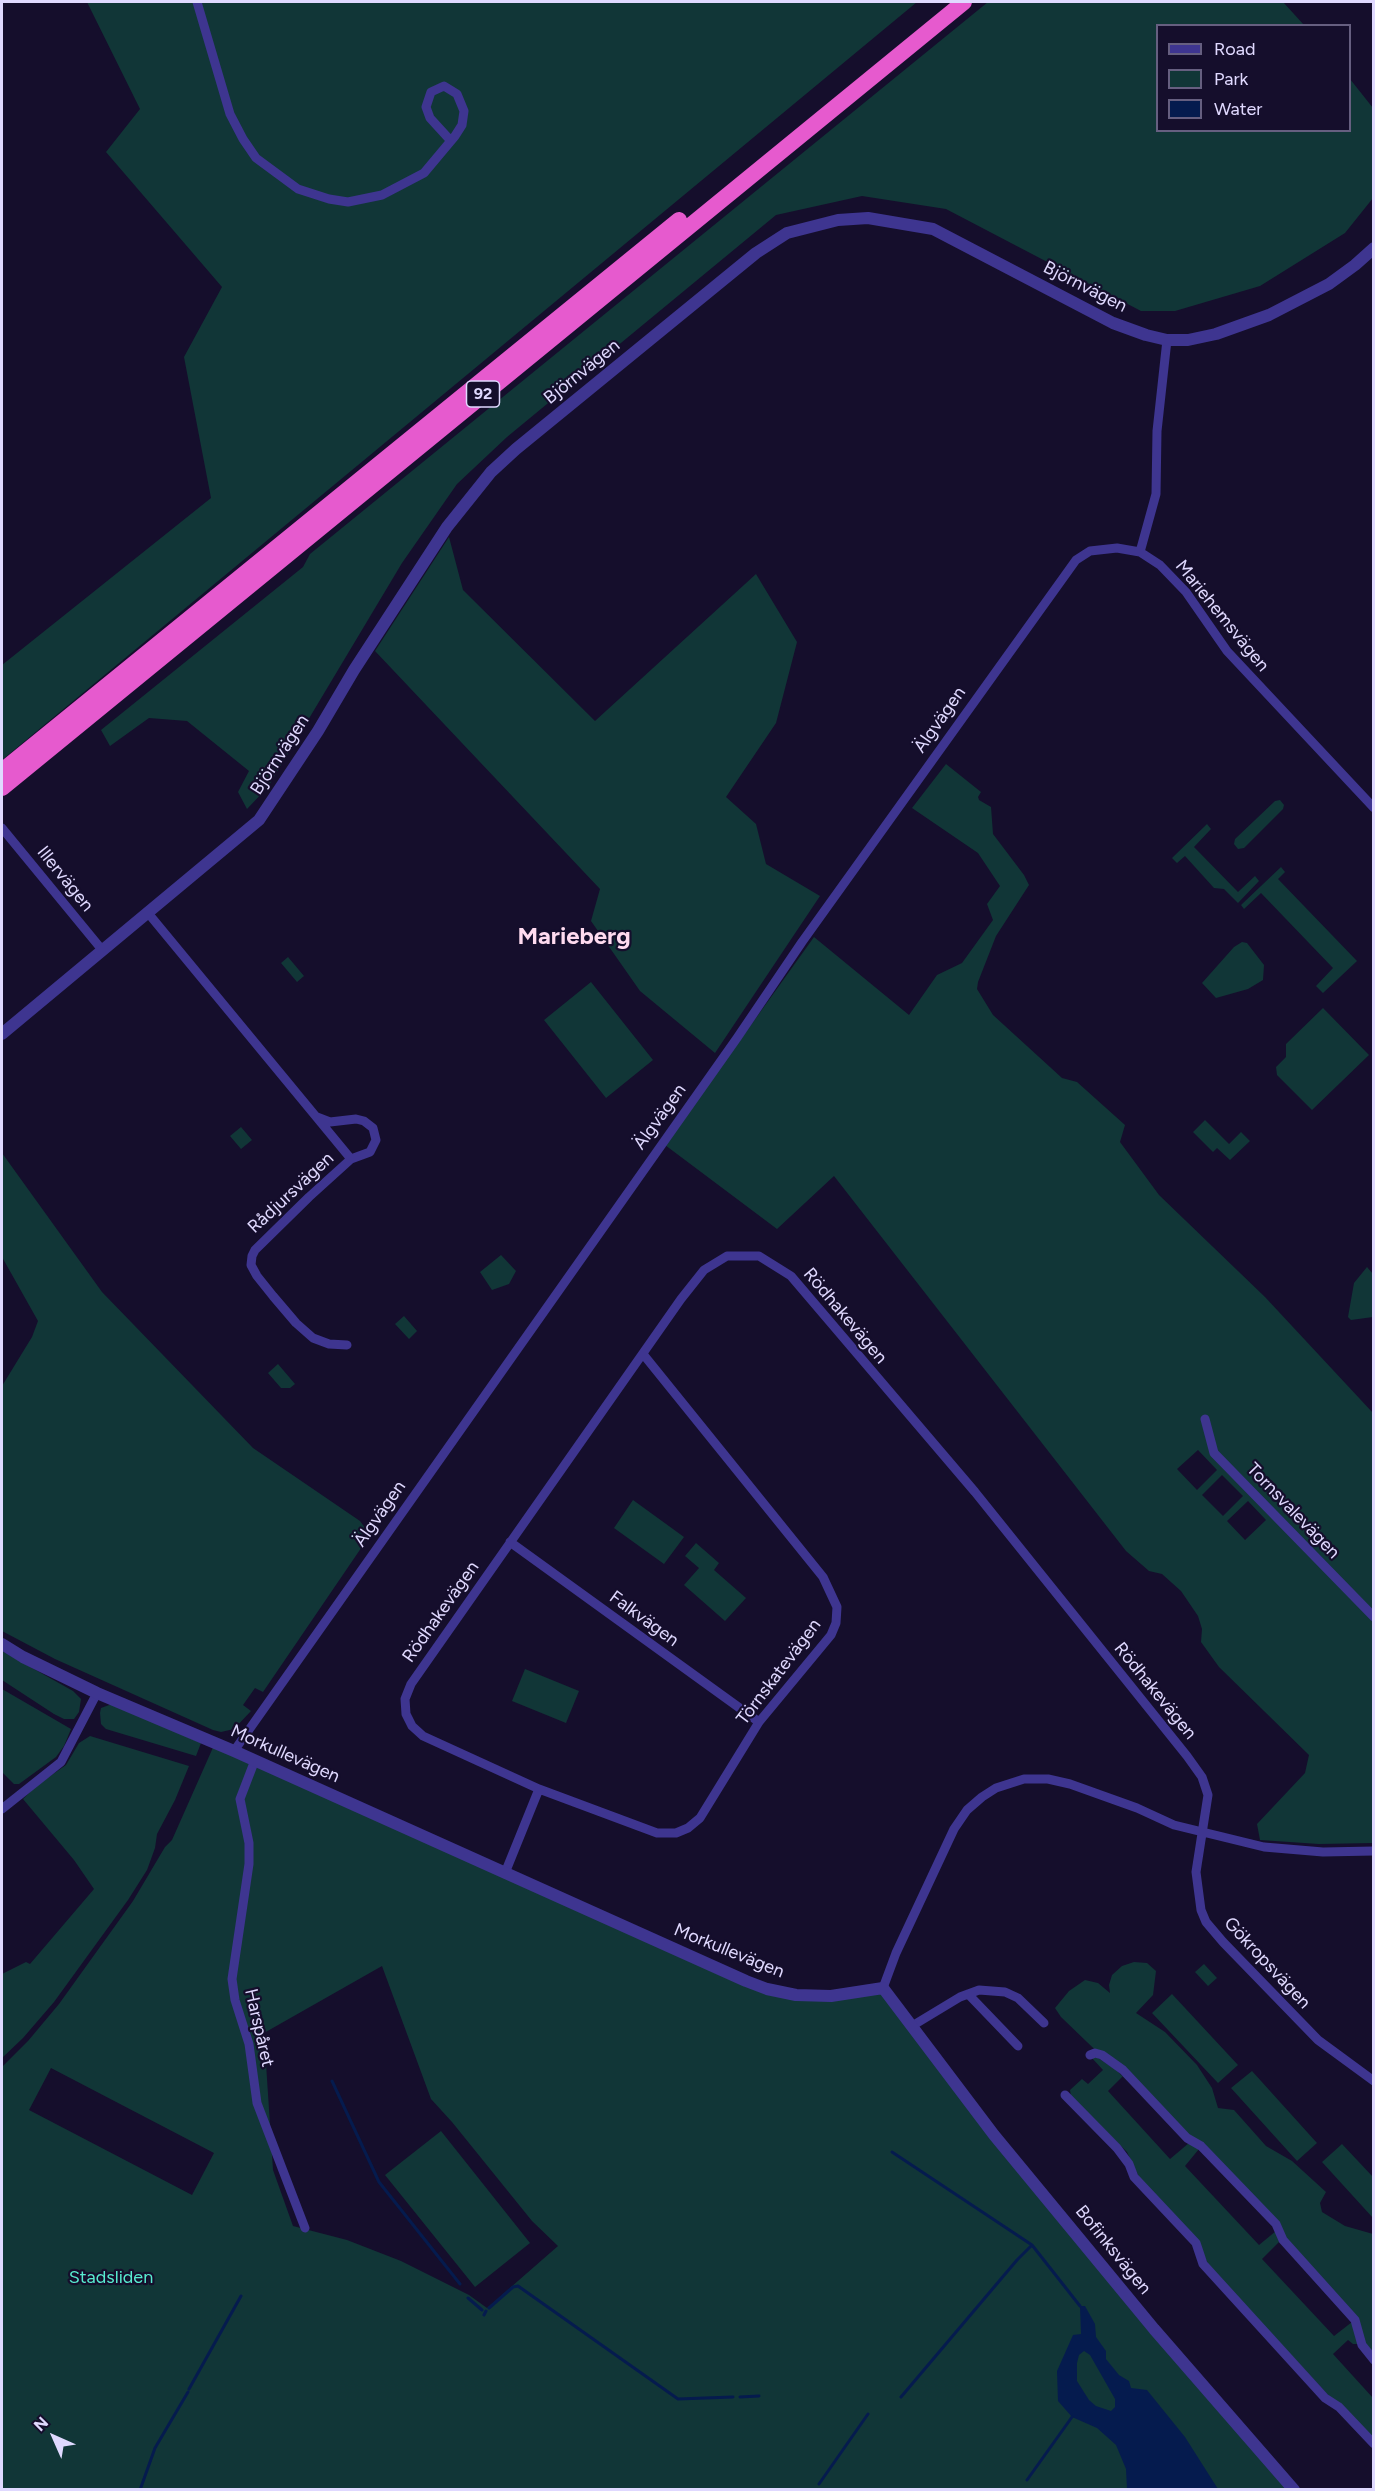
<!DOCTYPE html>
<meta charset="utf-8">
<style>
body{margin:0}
#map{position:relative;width:1375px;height:2491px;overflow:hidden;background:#150e2c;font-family:Figtree,sans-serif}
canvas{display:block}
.frame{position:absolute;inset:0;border:3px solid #e0d9ff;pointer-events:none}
.legend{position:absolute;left:1156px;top:24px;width:195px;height:108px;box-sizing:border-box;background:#150e2c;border:2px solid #665f80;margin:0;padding:8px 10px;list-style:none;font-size:18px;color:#e0d9ff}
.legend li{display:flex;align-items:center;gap:12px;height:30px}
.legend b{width:30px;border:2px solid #665f80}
.north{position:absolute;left:24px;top:2407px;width:60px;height:60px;-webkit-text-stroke:4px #150e2c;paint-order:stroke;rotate:315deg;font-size:16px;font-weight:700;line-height:24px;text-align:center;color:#e0d9ff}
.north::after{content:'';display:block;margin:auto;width:21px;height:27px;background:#e0d9ff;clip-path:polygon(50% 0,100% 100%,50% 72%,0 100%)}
</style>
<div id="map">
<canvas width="1375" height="2491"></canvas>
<div class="frame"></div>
<ul class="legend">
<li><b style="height:8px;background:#3e3590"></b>Road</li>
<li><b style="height:16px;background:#113637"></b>Park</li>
<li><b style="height:16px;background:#051b4e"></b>Water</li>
</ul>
<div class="north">N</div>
</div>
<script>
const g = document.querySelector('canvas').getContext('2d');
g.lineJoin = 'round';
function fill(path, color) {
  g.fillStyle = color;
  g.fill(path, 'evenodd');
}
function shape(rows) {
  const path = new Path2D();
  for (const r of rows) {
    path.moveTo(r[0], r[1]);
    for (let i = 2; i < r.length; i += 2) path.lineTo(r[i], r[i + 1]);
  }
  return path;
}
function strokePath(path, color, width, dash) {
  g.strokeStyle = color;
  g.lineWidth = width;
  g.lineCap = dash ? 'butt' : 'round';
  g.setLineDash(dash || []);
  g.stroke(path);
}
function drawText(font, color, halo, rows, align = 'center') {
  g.font = font + ' Figtree,sans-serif';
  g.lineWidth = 4.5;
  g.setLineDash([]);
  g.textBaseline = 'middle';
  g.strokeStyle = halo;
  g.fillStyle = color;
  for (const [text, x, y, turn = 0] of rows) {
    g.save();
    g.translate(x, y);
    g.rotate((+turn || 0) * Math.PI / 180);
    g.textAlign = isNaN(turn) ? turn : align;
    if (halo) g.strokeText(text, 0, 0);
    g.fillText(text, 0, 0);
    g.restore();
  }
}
const green = shape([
 [87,2,917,2,2,760,2,665,211,498,184,357,222,287,106,152,140,109],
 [988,2,1283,2,1304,25,1158,26,1158,130,1350,130,1350,79,1373,108,1373,198,1345,233,1260,286,1175,311,1141,311,946,209,862,196,776,215,507,437,457,484,402,563,268,787,247,809,238,792,249,771,187,721,149,718,110,746,101,730,303,567,310,554],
 [449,537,463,590,595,721,756,574,797,642,776,723,726,797,756,824,766,864,820,896,715,1053,640,991,591,921,600,889,375,651],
 [946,764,981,792,978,797,979,800,991,807,993,834,1024,875,1029,885,996,936,978,982,977,989,993,1015,1062,1078,1077,1082,1125,1125,1120,1142,1159,1195,1265,1297,1373,1413,1373,1843,1319,1844,1260,1840,1257,1824,1305,1773,1309,1755,1219,1667,1201,1642,1202,1629,1198,1616,1181,1591,1162,1574,1149,1571,1126,1551,834,1176,777,1229,665,1145,814,937,909,1015,937,975,962,963,993,920,987,904,1000,886,978,853,912,808],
 [1198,1450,1217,1470,1197,1490,1177,1469],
 [1222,1475,1243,1496,1223,1516,1202,1495],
 [1248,1501,1266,1520,1245,1540,1227,1521],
 [1280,800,1284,805,1283,809,1244,848,1238,849,1234,844,1235,839,1275,801],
 [1207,824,1211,829,1194,847,1238,892,1255,876,1259,881,1238,903,1224,889,1214,888,1185,856,1177,863,1172,858],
 [1281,867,1285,872,1278,879,1357,961,1323,993,1316,986,1333,968,1261,893,1244,909,1241,905],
 [1242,942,1247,943,1264,965,1263,980,1248,989,1216,998,1202,983,1234,947],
 [288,957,304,976,297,982,281,963],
 [591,982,653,1060,606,1098,544,1020],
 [1323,1008,1369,1055,1312,1110,1277,1075,1276,1067,1286,1057,1286,1044],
 [1205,1120,1229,1144,1241,1132,1250,1141,1230,1160,1217,1148,1213,1152,1193,1132],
 [241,1127,252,1140,241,1149,230,1136],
 [2,1153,102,1292,253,1448,360,1521,370,1535,263,1692,255,1688,243,1705,251,1711,234,1729,221,1732,213,1730,55,1659,2,1631,2,1386,32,1337,38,1321,2,1257],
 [501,1255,516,1271,509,1284,492,1290,480,1272],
 [1367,1267,1373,1274,1373,1317,1351,1320,1348,1317,1354,1283],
 [404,1316,417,1331,409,1339,395,1324],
 [278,1364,295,1384,290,1388,281,1388,268,1373],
 [633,1500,684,1537,664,1564,614,1528],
 [696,1543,719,1563,714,1570,746,1598,725,1621,684,1585,699,1568,685,1556],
 [2,1651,73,1691,81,1699,79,1712,74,1719,64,1719,54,1714,2,1680],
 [525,1669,579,1691,566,1723,512,1701],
 [2,1689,71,1729,64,1746,56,1757,19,1784,14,1784,2,1772],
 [112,1704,201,1743,196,1756,106,1729,101,1724,100,1713,101,1708],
 [90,1736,189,1766,175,1800,157,1834,155,1848,147,1870,128,1900,54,2002,23,2038,2,2058,2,1974,26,1962,30,1964,94,1889,74,1860,23,1799,36,1786,66,1765,79,1743],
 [215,1743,659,1941,796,1995,883,1988,924,2043,1294,2490,2,2490,2,2067,28,2041,59,2004,133,1901,165,1847,172,1840],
 [382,1966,431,2099,452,2122,532,2221,558,2246,487,2308,469,2295,401,2261,347,2240,293,2226,273,2170,264,2033],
 [51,2068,214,2153,192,2195,29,2110],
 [1134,1962,1147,1963,1156,1971,1153,1995,1136,2013,1165,2032,1197,2065,1212,2088,1218,2108,1234,2110,1266,2146,1292,2161,1326,2192,1320,2203,1322,2212,1345,2226,1373,2234,1373,2360,1355,2320,1283,2240,1276,2224,1061,2017,1055,2008,1069,1991,1085,1980,1098,1983,1110,1993,1109,1985,1112,1975,1122,1966],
 [1204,1964,1217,1978,1208,1986,1195,1972],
 [1172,1994,1238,2065,1218,2083,1152,2013],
 [1095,2056,1124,2075,1108,2091,1170,2159,1189,2143,1199,2149,1185,2166,1259,2245,1276,2231,1280,2241,1262,2259,1334,2336,1352,2322,1359,2344,1353,2344,1348,2340,1333,2354,1373,2398,1373,2439,1330,2397,1210,2268,1201,2249,1139,2177,1127,2152,1071,2096,1070,2090,1082,2079,1088,2084,1103,2070,1091,2057],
 [1252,2071,1317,2143,1297,2161,1231,2088],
 [441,2131,530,2243,475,2287,385,2175],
 [1342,2144,1373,2177,1373,2218,1322,2162]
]);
const water = shape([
 [1080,2306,1085,2306,1095,2324,1096,2337,1106,2351,1106,2359,1119,2375,1129,2381,1131,2388,1147,2390,1185,2437,1218,2489,1127,2489,1126,2469,1116,2445,1097,2428,1072,2417,1058,2401,1057,2371,1073,2335,1081,2334],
 [1084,2351,1090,2355,1115,2399,1115,2407,1111,2411,1096,2406,1089,2400,1077,2381,1077,2363,1079,2355]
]);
const stream = shape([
 [332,2081,379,2182,460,2284],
 [892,2152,1032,2245,1080,2306],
 [468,2298,482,2310],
 [489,2308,513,2287,518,2286,678,2399,733,2397],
 [484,2315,486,2311],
 [189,2389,241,2296],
 [740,2397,759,2396],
 [901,2397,1017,2260,1032,2245],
 [1027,2480,1072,2417],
 [819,2484,868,2414],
 [140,2490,155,2448,188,2392]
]);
const minor = shape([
 [197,2,230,114,243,139,256,158,298,189,329,199,348,202,382,195,424,173,455,136,462,125,464,111,457,94,444,86,431,92,426,107,430,118,451,141],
 [1140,552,1156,494,1157,431,1167,340],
 [2,828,103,951],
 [148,913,351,1159],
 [317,1117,330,1122,356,1119,364,1121,373,1128,376,1140,370,1152,351,1159,309,1197,255,1250,252,1256,251,1265,257,1276,273,1296,296,1323,313,1338,329,1344,347,1345],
 [643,1354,823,1577,837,1607,836,1623,831,1635,759,1722,700,1818,688,1828,676,1833,657,1833,539,1789,423,1736,412,1726,406,1714,405,1699,411,1684,681,1299,704,1270,727,1256,759,1256,791,1276,975,1492,1187,1756,1202,1777,1208,1795,1196,1872,1201,1910,1206,1922,1223,1942,1318,2040,1374,2081],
 [1205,1419,1214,1453,1374,1617],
 [510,1542,759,1722],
 [234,1751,737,1038,802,942,1076,560,1090,551,1117,548,1140,552,1160,565,1186,592,1227,651,1374,808],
 [255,1760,240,1799,249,1843,249,1864,232,1979,235,2000,249,2044,257,2103,305,2228],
 [2,1809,61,1762,97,1693],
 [505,1873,539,1789],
 [883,1988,896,1953,954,1829,967,1810,982,1797,996,1788,1024,1779,1048,1779,1070,1784,1137,1808,1174,1825,1264,1847,1323,1852,1374,1851],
 [968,1994,1018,2046],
 [912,2026,960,1997,979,1990,1005,1992,1018,1998,1044,2023],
 [1090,2055,1095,2053,1102,2055,1123,2070,1187,2138,1201,2146,1276,2224,1283,2240,1355,2320,1362,2345,1374,2360],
 [1065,2095,1117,2148,1129,2164,1134,2177,1196,2243,1203,2264,1325,2398,1339,2407,1374,2444]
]);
const tertiary = shape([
 [2,1034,259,820,318,731,354,670,447,527,491,472,516,449,756,253,787,233,838,220,868,218,933,229,1113,323,1146,335,1167,340,1188,340,1216,334,1269,315,1329,284,1355,265,1374,248],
 [2,1644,23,1657,97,1693,234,1751,746,1981,767,1989,796,1995,831,1996,883,1988,994,2135,1154,2329,1294,2490]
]);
const trunk = shape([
 [2,771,679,220],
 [2,788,964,2]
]);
const shields = [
 [483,394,33]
];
const shieldNames = [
 ["92",483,394]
];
const streetNames = [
 ["Björnvägen",1085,287,27],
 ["Björnvägen",582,372,-39],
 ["Mariehemsvägen",1222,616,51],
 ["Älgvägen",940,720,-55],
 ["Björnvägen",280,755,-57],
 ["Illervägen",65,879,51],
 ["Älgvägen",660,1117,-54],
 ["Rådjursvägen",291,1193,-43],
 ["Rödhakevägen",845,1316,50],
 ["Tornsvalevägen",1293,1511,46],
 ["Älgvägen",380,1514,-55],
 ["Rödhakevägen",441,1612,-55],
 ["Falkvägen",644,1619,36],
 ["Törnskatevägen",779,1672,-53],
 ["Rödhakevägen",1155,1691,51],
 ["Morkullevägen",285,1754,24],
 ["Morkullevägen",729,1951,22],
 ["Gökropsvägen",1267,1963,47],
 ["Harspåret",259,2028,77],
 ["Bofinksvägen",1113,2250,51]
];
const parkNames = [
 ["Stadsliden",111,2278]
];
const districtNames = [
 ["Marieberg",574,937]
];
fill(green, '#113637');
fill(water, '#051b4e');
strokePath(stream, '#051b4e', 3);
strokePath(minor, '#3e3590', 9);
strokePath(tertiary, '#3e3590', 12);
strokePath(trunk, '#e65ace', 16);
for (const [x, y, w] of shields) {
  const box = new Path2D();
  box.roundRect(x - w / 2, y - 13, w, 26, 4.5);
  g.fillStyle = '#150e2c';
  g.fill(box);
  strokePath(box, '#e0d9ff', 1.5);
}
drawText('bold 16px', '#e0d9ff', null, shieldNames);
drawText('18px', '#e0d9ff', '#150e2c', streetNames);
drawText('18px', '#58ecd0', '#150e2c', parkNames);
drawText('bold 24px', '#ffdbf0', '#150e2c', districtNames);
</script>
